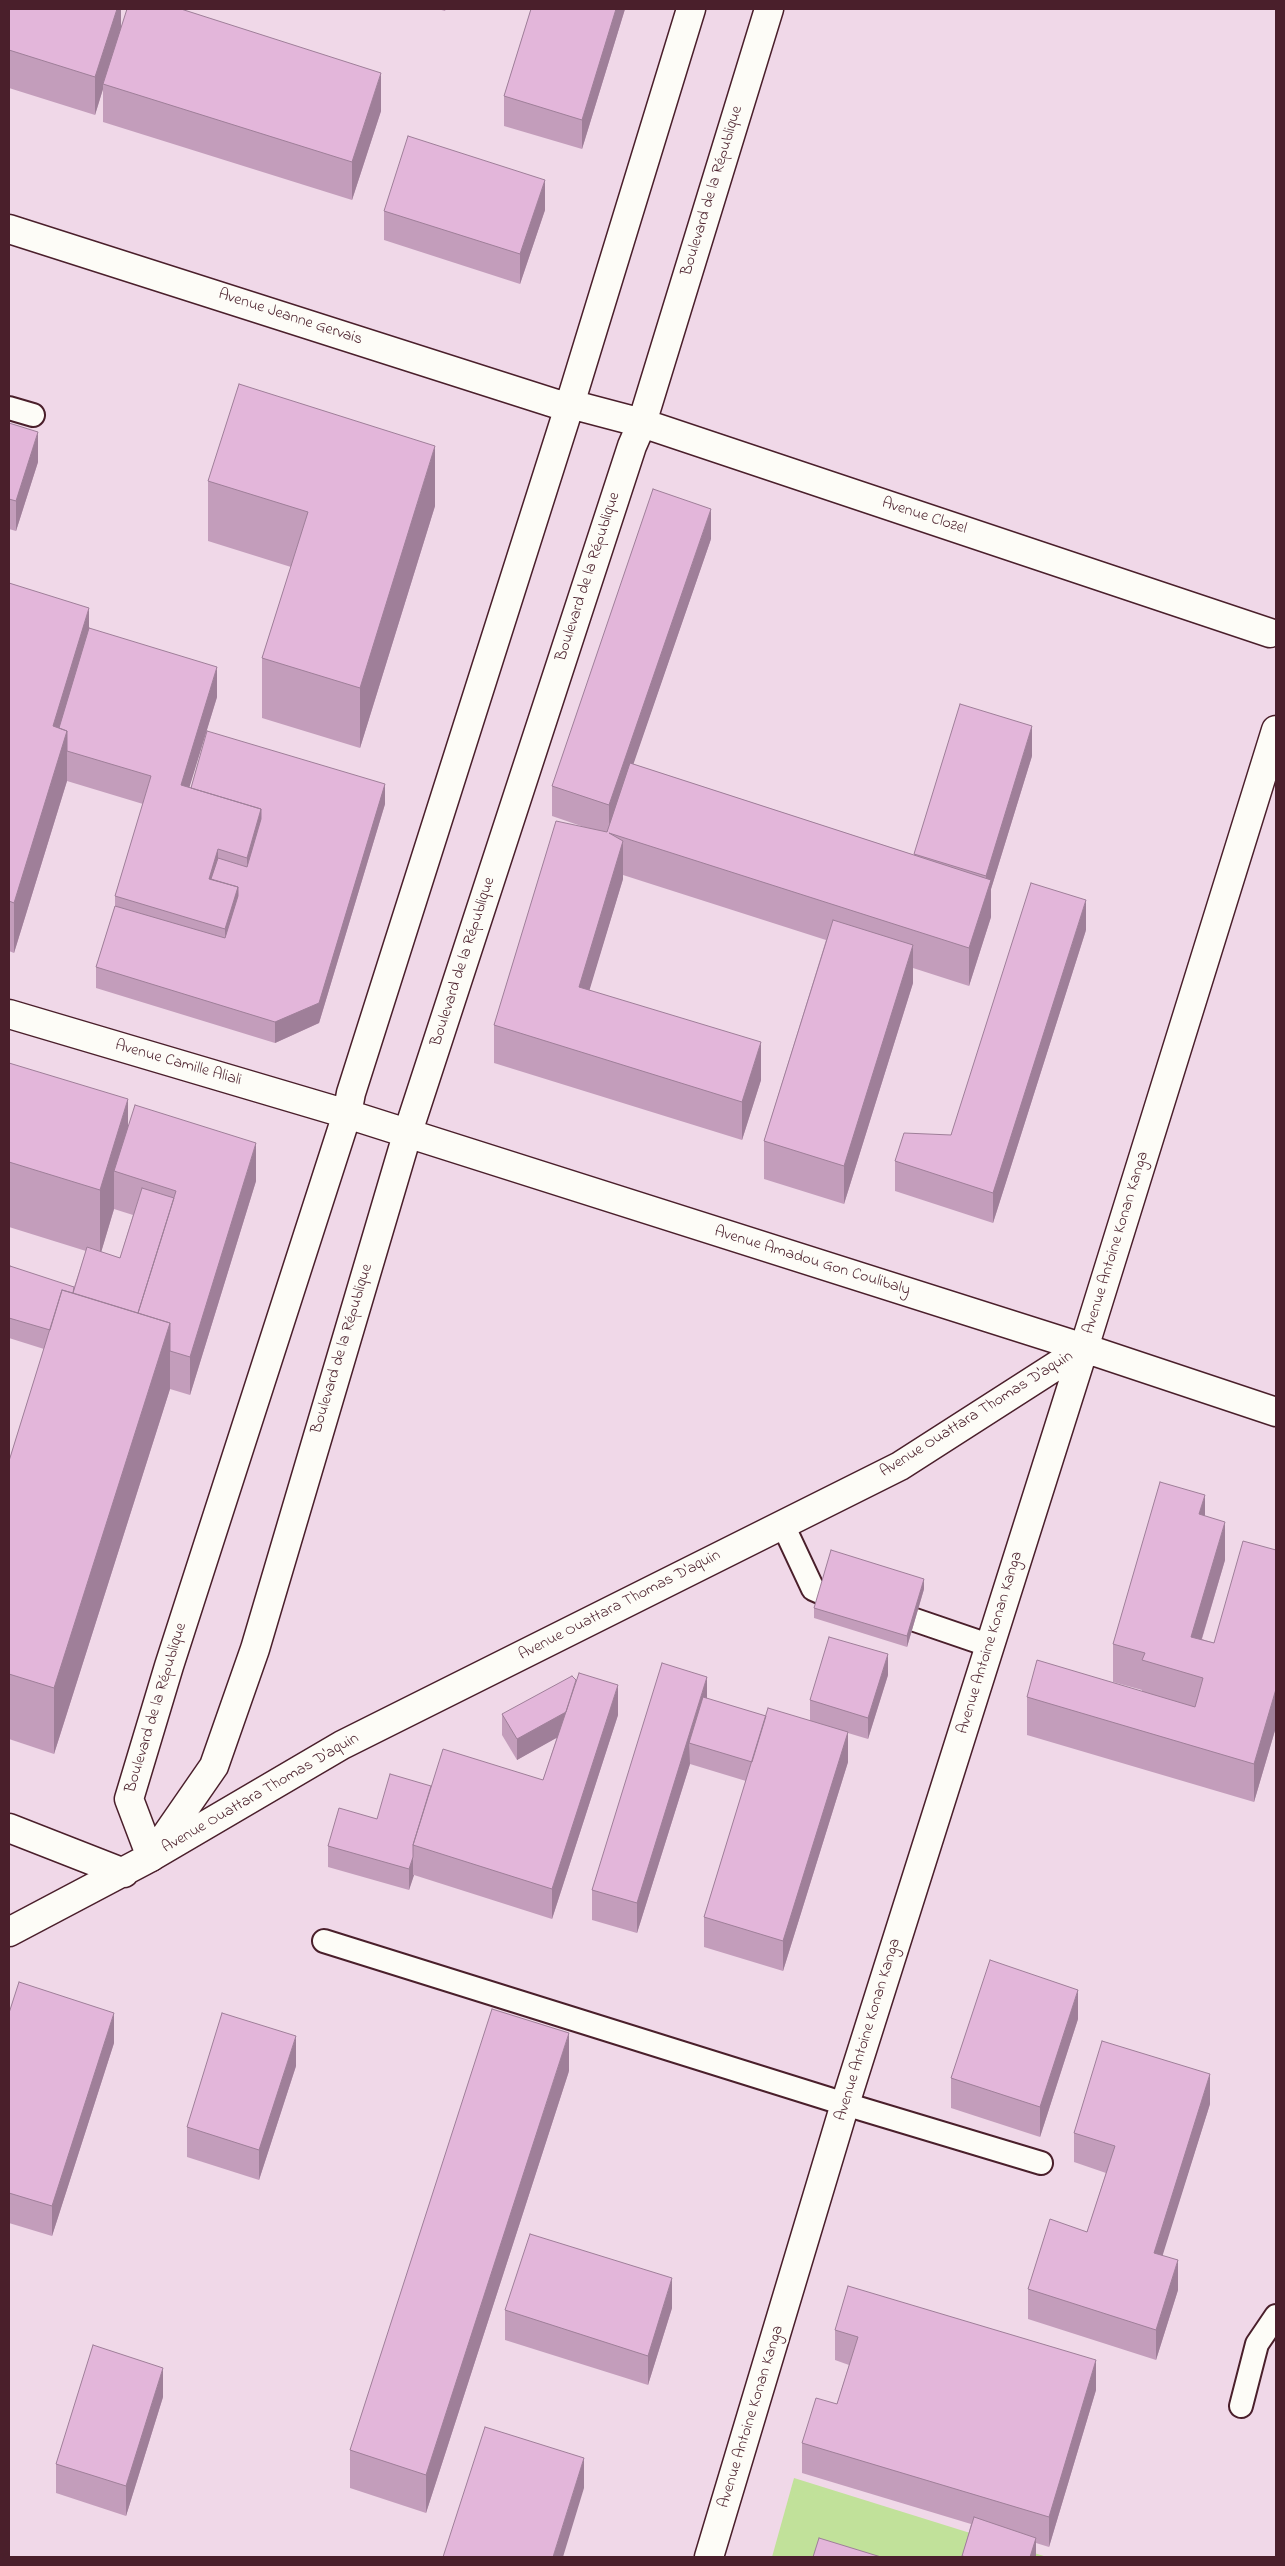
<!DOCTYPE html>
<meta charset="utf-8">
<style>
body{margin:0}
#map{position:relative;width:1285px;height:2566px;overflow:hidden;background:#f5e7ee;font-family:"Indie Flower",sans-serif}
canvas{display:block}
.frame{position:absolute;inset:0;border:10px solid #4a1f2b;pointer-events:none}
</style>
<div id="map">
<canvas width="1285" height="2566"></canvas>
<div class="frame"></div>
</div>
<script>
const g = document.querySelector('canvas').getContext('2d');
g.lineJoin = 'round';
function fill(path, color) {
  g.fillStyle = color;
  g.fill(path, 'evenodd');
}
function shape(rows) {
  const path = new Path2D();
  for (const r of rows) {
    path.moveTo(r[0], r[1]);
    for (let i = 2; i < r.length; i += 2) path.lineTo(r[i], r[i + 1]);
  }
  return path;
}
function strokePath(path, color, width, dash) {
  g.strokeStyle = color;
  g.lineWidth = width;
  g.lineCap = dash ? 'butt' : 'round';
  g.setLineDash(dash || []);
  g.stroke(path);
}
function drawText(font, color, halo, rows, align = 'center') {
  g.font = font + ' "Indie Flower",sans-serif';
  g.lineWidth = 4.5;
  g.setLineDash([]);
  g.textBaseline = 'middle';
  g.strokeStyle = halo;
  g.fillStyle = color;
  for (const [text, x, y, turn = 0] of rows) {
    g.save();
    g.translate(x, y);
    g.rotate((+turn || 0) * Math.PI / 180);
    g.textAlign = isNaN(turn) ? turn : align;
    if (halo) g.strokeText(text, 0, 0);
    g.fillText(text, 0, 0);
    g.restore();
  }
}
const built = shape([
 [9,9,1276,9,1276,2557,9,2557]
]);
const green = shape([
 [794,2478,1047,2557,772,2557]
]);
const lane = shape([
 [9,408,33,415],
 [783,1525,813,1589,822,1593],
 [915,1620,991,1646],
 [324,1941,845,2104,1041,2163],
 [1241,2406,1257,2344,1276,2316]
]);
const street = shape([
 [1084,1348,1276,1412],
 [151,1857,342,1745,900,1466,1084,1348],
 [709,2557,845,2104,1084,1348]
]);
const secondary = shape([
 [9,229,563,406,570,404,642,423,1270,633],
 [9,1014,347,1114,1084,1348,1276,730],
 [9,1828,124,1873],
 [151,1857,129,1799,169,1666,347,1114,351,1093,570,404,691,9],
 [9,1932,151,1857,214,1766,255,1649,407,1135,632,446,642,423,769,9]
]);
const wall = shape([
 [9,9,121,9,121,28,381,111,352,200,103,122,103,89,95,115,9,88],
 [438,9,446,9,445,11],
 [531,9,625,9,582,149,504,126,504,96],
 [545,210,520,284,384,240,384,211],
 [9,423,38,462,16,531,9,529],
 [208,481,435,506,360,748,262,718,262,658,291,567,208,541],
 [711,539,633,764,914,855,914,854,1032,756,991,889,991,917,969,986,913,968,913,983,844,1204,764,1179,764,1141,826,940,623,875,623,879,589,990,761,1080,742,1140,494,1063,494,1025,587,828,552,816,552,786],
 [9,583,89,628,217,697,189,787,385,804,319,1023,275,1043,96,988,96,967,115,906,115,896,143,804,67,781,14,953,9,951],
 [1086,930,993,1223,895,1191,895,1161,951,1135],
 [9,1063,128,1127,256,1181,190,1395,170,1389,54,1754,9,1739,9,1461,44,1349,9,1338,9,1270,74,1287,86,1251,9,1227],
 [114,1209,133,1215,120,1258,101,1252],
 [1205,1516,1225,1560,1202,1639,1214,1643,1276,1550,1276,1727,1254,1802,1027,1735,1027,1697,1142,1691,1142,1690,1113,1682,1113,1644],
 [924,1589,907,1647,814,1618,814,1608],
 [888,1675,868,1739,848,1733,848,1762,783,1971,704,1947,704,1917,746,1781,690,1764,637,1933,592,1920,592,1890,707,1699,766,1716,810,1721,810,1700],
 [502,1714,618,1715,552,1919,414,1875,409,1890,328,1867,328,1846,377,1819,431,1786,543,1780,557,1737,517,1760,502,1735],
 [9,2013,114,2043,52,2236,9,2223],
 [1078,2019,1040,2137,951,2108,951,2078],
 [296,2066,259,2180,187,2157,187,2127],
 [569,2071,426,2513,350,2488,350,2450],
 [1210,2104,1162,2255,1178,2290,1156,2360,1028,2319,1028,2289,1087,2232,1106,2173,1074,2162,1074,2133],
 [672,2308,648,2385,505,2340,505,2310],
 [835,2330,1096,2390,1049,2547,1036,2543,1036,2557,962,2557,971,2524,802,2473,802,2443,837,2404,849,2365,835,2360],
 [163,2397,126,2516,56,2493,56,2464]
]);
const shadedWall = shape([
 [117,9,121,9,121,36,103,84,103,89,95,115,95,77],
 [616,9,625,9,582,149,582,120],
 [381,73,381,111,352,200,352,162],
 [545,180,545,210,520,284,520,254],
 [38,432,38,462,16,531,16,501],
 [435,446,435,506,360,748,360,688],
 [711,509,711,539,609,835,609,805],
 [89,608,89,658,61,749,53,726],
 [217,667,217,697,181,815,181,785],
 [1032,726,1032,756,991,889,991,917,969,986,969,948,986,895,986,876],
 [67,731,67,781,14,953,14,903],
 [385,784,385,804,319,1023,275,1043,275,1022],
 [261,809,261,839,247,888,247,858],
 [623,841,623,879,579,1025,579,987],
 [218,849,218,879,214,889,209,879],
 [238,887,238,917,225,959,225,929],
 [1086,900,1086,930,993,1223,993,1193],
 [913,945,913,983,844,1204,844,1166],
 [761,1042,761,1080,742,1140,742,1102],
 [128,1099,128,1165,114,1171,114,1209,100,1256,100,1190],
 [256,1143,256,1181,190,1395,190,1357],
 [170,1323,170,1389,54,1754,54,1688],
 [1205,1495,1205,1532,1199,1514],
 [1225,1522,1225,1560,1191,1675,1191,1637],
 [924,1579,924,1589,907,1647,907,1636],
 [888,1654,888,1675,868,1739,868,1718],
 [707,1677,707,1707,689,1743,690,1764,637,1933,637,1903],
 [618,1685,618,1715,552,1919,552,1889],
 [1276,1689,1276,1727,1254,1802,1254,1764],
 [569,1710,569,1731,517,1760,517,1739],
 [848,1732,848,1762,783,1971,783,1941],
 [413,1857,413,1875,414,1875,409,1890,409,1869],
 [1078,1990,1078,2019,1040,2137,1040,2107],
 [114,2013,114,2043,52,2236,52,2206],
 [569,2033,569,2071,426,2513,426,2475],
 [296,2036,296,2066,259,2180,259,2150],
 [1210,2074,1210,2104,1154,2283,1154,2253],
 [1178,2260,1178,2290,1156,2360,1156,2330],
 [672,2278,672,2308,648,2385,648,2356],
 [1096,2360,1096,2390,1049,2547,1049,2517],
 [163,2368,163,2397,126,2516,126,2486],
 [584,2458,584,2488,563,2557,553,2557],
 [1036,2538,1036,2557,1030,2557]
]);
const building = shape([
 [9,9,117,9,95,77,9,50,9,9],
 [127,9,181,9,381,73,352,162,103,84,127,9],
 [531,9,616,9,582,120,504,96,531,9],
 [408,136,545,180,520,254,384,211,408,136],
 [239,384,435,446,360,688,262,658,308,512,208,481,239,384],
 [9,423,38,432,16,501,9,499,9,423],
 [653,489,711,509,609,805,552,786,653,489],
 [9,583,89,608,53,726,67,731,14,903,9,901,9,583],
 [89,628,217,667,181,785,261,809,247,858,218,849,209,879,238,887,225,929,115,896,151,776,67,751,67,731,59,728,89,628],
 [960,704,1032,726,986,876,914,854,960,704],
 [207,731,385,784,319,1003,275,1022,96,967,115,906,225,938,238,896,238,887,211,879,218,858,247,867,261,819,261,809,191,788,207,731],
 [630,763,991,880,969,948,609,833,623,841,579,987,761,1042,742,1102,494,1025,556,821,607,832,630,763],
 [1031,883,1086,900,993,1193,895,1161,904,1133,951,1135,1031,883],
 [833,920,913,945,844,1166,764,1141,833,920],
 [9,1063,128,1099,100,1190,9,1162,9,1063],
 [135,1105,256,1143,190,1357,170,1351,170,1323,138,1313,176,1191,114,1171,135,1105],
 [142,1188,174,1198,138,1313,73,1293,87,1247,120,1258,142,1188],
 [10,1266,74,1287,73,1293,62,1290,50,1330,9,1318,9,1270,10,1266],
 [62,1290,170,1323,54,1688,9,1674,9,1461,62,1290],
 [1160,1482,1205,1495,1199,1514,1225,1522,1191,1637,1214,1643,1243,1541,1276,1550,1276,1689,1254,1764,1027,1697,1037,1660,1195,1707,1203,1678,1142,1660,1145,1653,1113,1644,1160,1482],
 [831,1550,924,1579,907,1636,814,1608,831,1550],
 [829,1637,888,1654,868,1718,810,1700,829,1637],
 [662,1663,707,1677,637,1903,592,1890,662,1663],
 [579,1673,618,1685,552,1889,413,1845,443,1749,543,1780,579,1673],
 [572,1676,576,1680,566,1712,517,1739,502,1714,572,1676],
 [703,1697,766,1716,752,1762,689,1743,703,1697],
 [768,1708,848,1732,783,1941,704,1917,768,1708],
 [390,1774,431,1786,413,1845,413,1857,409,1869,328,1846,339,1808,377,1819,390,1774],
 [990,1960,1078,1990,1040,2107,951,2078,990,1960],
 [19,1982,114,2013,52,2206,9,2193,9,2013,19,1982],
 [492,2009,569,2033,426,2475,350,2450,492,2009],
 [222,2013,296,2036,259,2150,187,2127,222,2013],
 [1102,2041,1210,2074,1154,2253,1178,2260,1156,2330,1028,2289,1050,2219,1087,2232,1115,2146,1074,2133,1102,2041],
 [530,2234,672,2278,648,2356,505,2310,530,2234],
 [848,2286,1096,2360,1049,2517,802,2443,816,2398,837,2404,858,2337,835,2330,848,2286],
 [93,2345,163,2368,126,2486,56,2464,93,2345],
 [485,2427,584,2458,553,2557,443,2557,485,2427],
 [974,2517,1036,2538,1030,2557,967,2557,962,2556,974,2517],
 [819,2538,881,2557,813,2557,819,2538]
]);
const streetNames = [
 ["Boulevard de la République",713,191,-73],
 ["Avenue Jeanne Gervais",290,318,18],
 ["Avenue Clozel",924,517,18],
 ["Boulevard de la République",589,577,-72],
 ["Boulevard de la République",464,962,-72],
 ["Avenue Camille Aliali",178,1064,16],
 ["Avenue Antoine Konan Kanga",1117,1243,-73],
 ["Avenue Amadou Gon Coulibaly",812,1262,17],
 ["Boulevard de la République",343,1349,-73],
 ["Avenue Ouattara Thomas D'aquin",977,1415,-32],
 ["Avenue Ouattara Thomas D'aquin",620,1606,-27],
 ["Avenue Antoine Konan Kanga",991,1643,-73],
 ["Boulevard de la République",157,1708,-73],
 ["Avenue Ouattara Thomas D'aquin",261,1794,-30],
 ["Avenue Antoine Konan Kanga",869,2030,-73],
 ["Avenue Antoine Konan Kanga",752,2417,-73]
];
fill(built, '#f0d8e8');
fill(green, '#c1e19a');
strokePath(lane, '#4a1f2b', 26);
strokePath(street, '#4a1f2b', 31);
strokePath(secondary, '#4a1f2b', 31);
strokePath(lane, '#fdfcf7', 22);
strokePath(street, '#fdfcf7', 28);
strokePath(secondary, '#fdfcf7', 28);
fill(wall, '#c39dbb');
fill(shadedWall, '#9f7f99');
fill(building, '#e3b6da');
strokePath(building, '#9f7f99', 1);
drawText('16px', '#4a1f2b', '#fdfcf7', streetNames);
</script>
